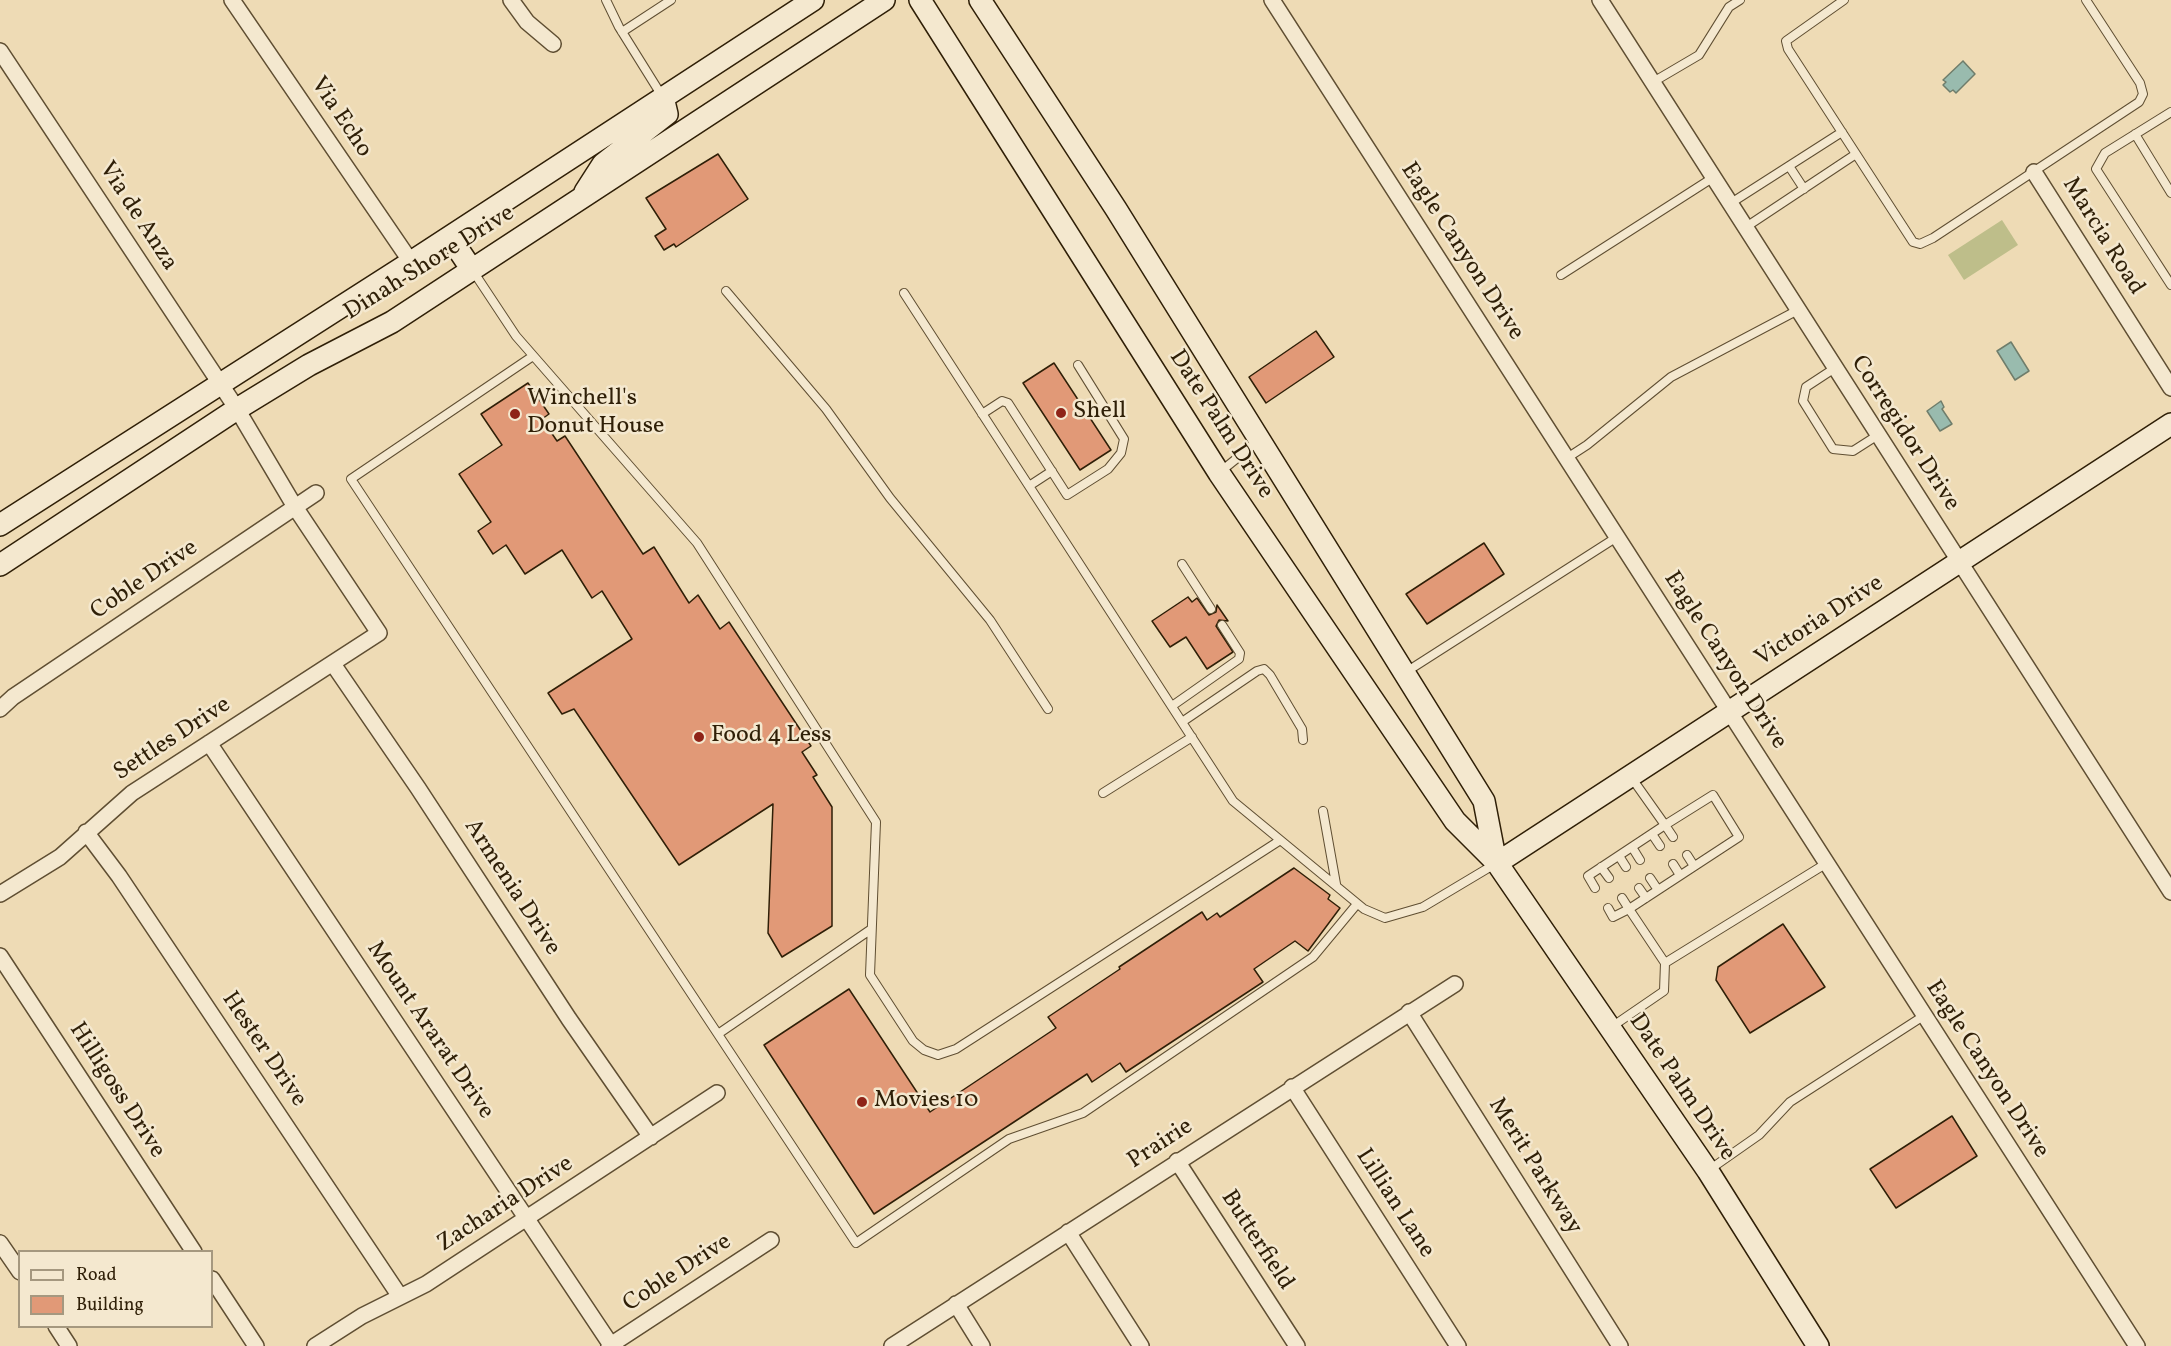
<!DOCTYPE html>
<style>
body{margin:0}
#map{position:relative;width:2171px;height:1346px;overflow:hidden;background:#eedbb5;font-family:Vollkorn,serif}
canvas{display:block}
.legend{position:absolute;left:18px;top:1250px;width:195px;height:78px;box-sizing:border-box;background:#f4e8cf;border:2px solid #a5987f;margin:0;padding:8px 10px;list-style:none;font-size:18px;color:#2f1f07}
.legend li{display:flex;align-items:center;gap:12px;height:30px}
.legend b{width:30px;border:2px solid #a5987f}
</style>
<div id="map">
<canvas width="2171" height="1346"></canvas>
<ul class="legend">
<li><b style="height:8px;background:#f4e8cf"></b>Road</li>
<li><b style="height:16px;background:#e19977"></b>Building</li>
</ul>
</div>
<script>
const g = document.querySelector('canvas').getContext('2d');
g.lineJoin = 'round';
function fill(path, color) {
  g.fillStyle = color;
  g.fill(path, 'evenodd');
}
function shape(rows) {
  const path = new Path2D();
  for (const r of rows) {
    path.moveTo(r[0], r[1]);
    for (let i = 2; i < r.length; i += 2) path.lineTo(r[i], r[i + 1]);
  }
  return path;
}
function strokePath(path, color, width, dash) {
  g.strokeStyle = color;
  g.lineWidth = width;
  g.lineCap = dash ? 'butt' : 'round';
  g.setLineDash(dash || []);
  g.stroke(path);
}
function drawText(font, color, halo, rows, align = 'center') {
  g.font = font + ' Vollkorn,serif';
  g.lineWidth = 5;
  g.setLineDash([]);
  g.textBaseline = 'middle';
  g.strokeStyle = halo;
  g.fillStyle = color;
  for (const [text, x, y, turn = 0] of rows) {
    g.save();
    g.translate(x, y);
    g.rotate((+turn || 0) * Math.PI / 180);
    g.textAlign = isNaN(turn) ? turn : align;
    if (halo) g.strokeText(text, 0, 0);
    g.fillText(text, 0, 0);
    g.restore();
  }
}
const green = shape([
 [2002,220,2018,245,1964,280,1948,255]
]);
const water = shape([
 [1963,61,1975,74,1956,93,1953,90,1950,92,1943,85,1946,82,1943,80,1963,61],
 [2011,342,2029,371,2015,380,1997,351,2011,342],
 [1941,401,1944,407,1942,409,1952,424,1940,431,1927,411,1941,401]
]);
const building = shape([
 [718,154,748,199,676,247,674,244,664,250,655,236,666,229,646,198,718,154],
 [1316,331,1334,357,1266,403,1249,377,1316,331],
 [1054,363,1111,450,1080,470,1023,383,1054,363],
 [528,383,549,414,542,419,557,441,565,436,643,554,654,547,689,603,698,595,720,629,729,622,811,746,802,752,817,775,813,777,832,807,832,926,782,957,768,933,773,804,679,865,574,709,562,714,548,693,632,639,602,591,592,598,562,550,525,574,506,545,493,554,478,531,491,522,459,474,502,445,481,414,528,383],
 [1484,543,1504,574,1427,624,1406,594,1484,543],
 [1188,597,1192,602,1197,598,1209,615,1216,612,1217,605,1228,621,1219,620,1216,626,1233,652,1207,669,1186,637,1170,647,1152,621,1188,597],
 [1294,868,1330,895,1328,899,1340,908,1308,951,1295,941,1254,969,1263,982,1126,1072,1120,1063,1092,1082,1087,1074,874,1214,764,1045,849,989,930,1112,1056,1028,1048,1017,1120,969,1119,967,1202,912,1207,920,1217,913,1220,917,1294,868],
 [1783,924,1825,987,1750,1033,1716,980,1718,967,1783,924],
 [1952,1116,1977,1156,1896,1208,1870,1169,1952,1116]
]);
const lane = shape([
 [606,0,619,27,662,96],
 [1844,0,1786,41,1788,49,1913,242,1920,244,1933,238,2139,102,2143,94,2140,83,2086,0],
 [622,32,671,0],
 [1653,82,1699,55,1729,7,1740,0],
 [2171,112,2105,153,2096,169,2171,285],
 [2135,134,2171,193],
 [1789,166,1804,189],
 [1731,203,1842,132],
 [1746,227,1856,154],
 [473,271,516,336,697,543,876,822,870,975,913,1041,924,1050,938,1055,956,1049,1279,841],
 [1561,275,1714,177],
 [726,291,826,409,890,498,990,620,1048,709],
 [904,293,1233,801,1364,909,1385,918,1423,907,1495,864],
 [533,356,351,479,856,1243,1009,1139,1083,1113,1313,957,1357,904],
 [1835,368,1806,387,1803,401,1833,449,1853,451,1878,435],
 [982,414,1002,401,1008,403,1067,495,1108,469,1121,453,1124,439,1078,365],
 [1567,458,1587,445,1671,377,1798,310],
 [1220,472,1257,442],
 [1029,486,1052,471],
 [1182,564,1211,609],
 [1406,672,1617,537],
 [1172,706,1239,659,1240,653,1222,625],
 [1182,722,1257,671,1264,669,1270,675,1302,729,1303,740],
 [1631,777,1665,825,1713,795,1739,837,1629,909,1665,963],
 [1103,793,1192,737],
 [1323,811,1336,884],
 [1652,834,1660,846],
 [1632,847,1640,860],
 [1687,855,1694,866],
 [1619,856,1626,867],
 [1673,864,1680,875],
 [1601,867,1609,878],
 [1650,878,1658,890],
 [1595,888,1588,876,1665,825,1673,837],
 [1639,888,1646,898],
 [1608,908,1613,917,1629,909,1622,898],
 [1610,1028,1664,991,1665,963,1827,863],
 [718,1034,870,930],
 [1709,1170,1759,1135,1790,1102,1925,1015]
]);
const street = shape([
 [232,0,411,262],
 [511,0,527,22,553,44],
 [1272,0,2137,1346],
 [1600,0,2171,892],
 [0,51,237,409,295,507,379,633,132,793,60,857,0,894],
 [2034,172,2171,388],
 [333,664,418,788,569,1019,651,1137],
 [0,709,13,697,316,493],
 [209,743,611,1345],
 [86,832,119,876,399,1295],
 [0,956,194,1252],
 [1409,1012,1620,1346],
 [1292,1087,1458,1346],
 [1177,1161,1297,1346],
 [1068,1232,1141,1346],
 [0,1243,20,1272],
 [212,1279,256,1346],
 [956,1304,982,1346],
 [56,1326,69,1346],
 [315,1346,362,1316,426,1284,717,1093],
 [609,1346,771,1240],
 [892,1346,1455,984]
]);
const secondary = shape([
 [920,0,1219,473,1455,821,1497,863,1708,1171,1818,1346],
 [980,0,1116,209,1484,801,1496,863],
 [585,192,603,164,667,114,663,97],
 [450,237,472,270],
 [0,525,411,262,813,0],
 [0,565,237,409,309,365,392,322,884,0],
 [1497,863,2171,424]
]);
const markers = [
 [1061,413,6,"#8f2418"],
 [515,414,6,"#8f2418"],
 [699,737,6,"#8f2418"],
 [862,1102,6,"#8f2418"]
];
const streetNames = [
 ["Via Echo",340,118,56],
 ["Via de Anza",137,217,57],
 ["Marcia Road",2102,237,58],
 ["Eagle Canyon Drive",1461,252,57],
 ["Dinah Shore Drive",430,264,-32],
 ["Date Palm Drive",1220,425,57],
 ["Corregidor Drive",1904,434,57],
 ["Coble Drive",145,581,-34],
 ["Victoria Drive",1820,622,-33],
 ["Eagle Canyon Drive",1724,661,57],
 ["Settles Drive",173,740,-33],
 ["Armenia Drive",511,888,57],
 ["Mount Ararat Drive",429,1031,56],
 ["Hester Drive",263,1050,56],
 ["Eagle Canyon Drive",1986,1070,57],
 ["Date Palm Drive",1681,1088,56],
 ["Hilligoss Drive",116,1091,57],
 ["Prairie",1161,1145,-33],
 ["Merit Parkway",1534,1167,58],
 ["Lillian Lane",1394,1204,57],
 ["Zacharia Drive",506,1205,-33],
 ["Butterfield",1256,1241,57],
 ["Coble Drive",678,1274,-33]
];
const poiNames = [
 ["Winchell's",527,400],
 ["Donut House",527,428],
 ["Shell",1073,413],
 ["Food 4 Less",711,737],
 ["Movies 10",874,1102]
];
fill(green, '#bebe8a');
fill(water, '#99bbae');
strokePath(water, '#6f7d6b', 1.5);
fill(building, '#e19977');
strokePath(building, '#2f1f07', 1.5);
strokePath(lane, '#5f4e32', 10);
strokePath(street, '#5f4e32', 18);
strokePath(secondary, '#2f1f07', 24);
strokePath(lane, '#f4e8cf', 8);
strokePath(street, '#f4e8cf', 15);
strokePath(secondary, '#f4e8cf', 21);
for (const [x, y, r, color] of markers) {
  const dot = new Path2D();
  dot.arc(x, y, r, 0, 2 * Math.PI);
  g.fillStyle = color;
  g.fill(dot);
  strokePath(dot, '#f4e8cf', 2);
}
drawText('24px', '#2f1f07', '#f4e8cf', streetNames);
drawText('24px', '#2f1f07', '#f4e8cf', poiNames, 'left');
</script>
